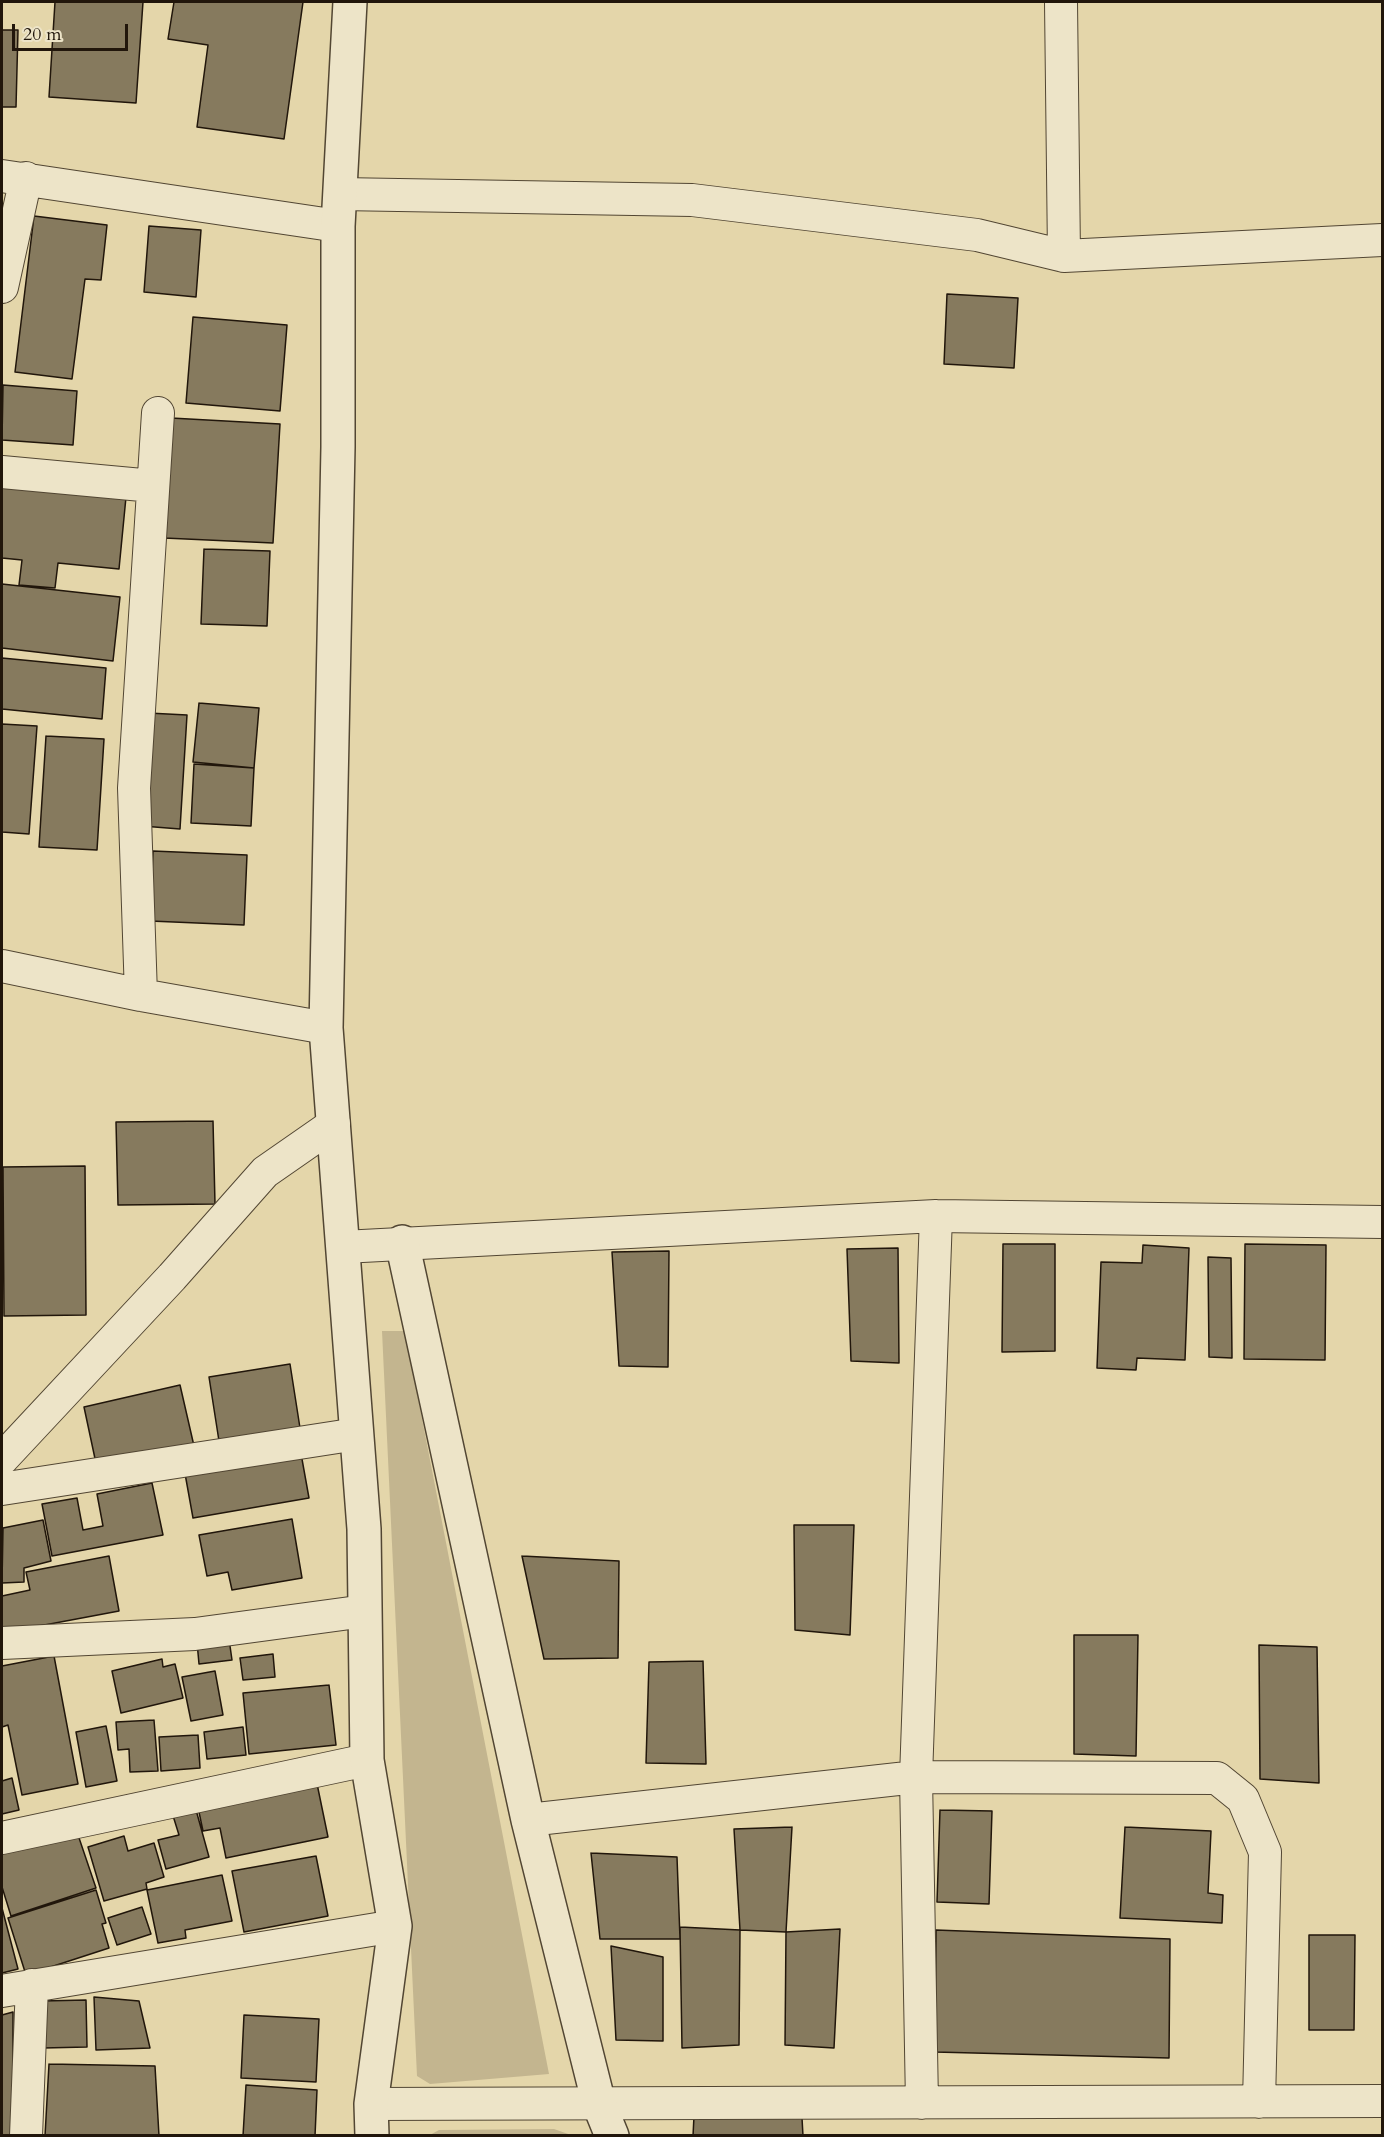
<!DOCTYPE html>
<style>
body{margin:0}
#map{position:relative;width:1384px;height:2137px;overflow:hidden;background:#e4d6aa;font-family:Cardo,serif}
canvas{display:block}
.frame{position:absolute;inset:0;border:3px solid #21160b;pointer-events:none}
.scale{position:absolute;left:12px;top:24px;width:116px;height:27px;box-sizing:border-box;border:3px solid #21160b;border-top:0;padding-left:8px;font-size:18px;line-height:21px;white-space:nowrap;color:#21160b;-webkit-text-stroke:4px #ede4c8;paint-order:stroke}
</style>
<div id="map">
<canvas width="1384" height="2137"></canvas>
<div class="frame"></div>
<div class="scale">20 m</div>
</div>
<script>
const g = document.querySelector('canvas').getContext('2d');
g.lineJoin = 'round';
function fill(path, color) {
  g.fillStyle = color;
  g.fill(path, 'evenodd');
}
function shape(rows) {
  const path = new Path2D();
  for (const r of rows) {
    path.moveTo(r[0], r[1]);
    for (let i = 2; i < r.length; i += 2) path.lineTo(r[i], r[i + 1]);
  }
  return path;
}
function strokePath(path, color, width, dash) {
  g.strokeStyle = color;
  g.lineWidth = width;
  g.lineCap = dash ? 'butt' : 'round';
  g.setLineDash(dash || []);
  g.stroke(path);
}
const green = shape([
 [382,1331,405,1331,549,2074,430,2084,417,2076],
 [554,2129,571,2135,430,2135,439,2130]
]);
const building = shape([
 [55,2,143,2,136,103,49,97,55,2],
 [174,2,303,2,284,139,197,127,208,45,168,39,174,2],
 [2,30,18,30,16,107,2,107,2,30],
 [34,216,107,225,101,280,85,279,72,379,15,372,34,216],
 [149,226,201,230,196,297,144,292,149,226],
 [947,294,1018,298,1014,368,944,364,947,294],
 [193,317,287,325,280,411,186,403,193,317],
 [3,385,77,391,73,445,2,440,3,385],
 [171,418,280,424,273,543,164,538,171,418],
 [2,485,126,497,119,569,58,563,55,588,19,585,22,560,2,558,2,485],
 [204,549,270,551,267,626,201,624,204,549],
 [2,584,120,597,113,661,2,648,2,584],
 [2,658,106,668,102,719,2,709,2,658],
 [199,703,259,708,254,768,193,762,199,703],
 [148,713,187,715,180,829,142,826,148,713],
 [2,724,37,726,29,834,2,832,2,724],
 [46,736,104,739,97,850,39,847,46,736],
 [194,764,254,768,251,826,191,823,194,764],
 [153,851,247,855,244,925,150,921,153,851],
 [213,1121,215,1204,118,1205,116,1122,213,1121],
 [85,1166,86,1315,4,1316,3,1167,85,1166],
 [1003,1244,1055,1244,1055,1351,1002,1352,1003,1244],
 [1245,1244,1326,1245,1325,1360,1244,1359,1245,1244],
 [1143,1245,1189,1248,1185,1360,1137,1358,1136,1370,1097,1368,1101,1262,1142,1263,1143,1245],
 [898,1248,899,1363,851,1361,847,1249,898,1248],
 [669,1251,668,1367,619,1366,612,1252,669,1251],
 [1208,1257,1231,1258,1232,1358,1209,1357,1208,1257],
 [290,1364,300,1428,219,1441,209,1377,290,1364],
 [180,1385,194,1446,97,1468,84,1407,180,1385],
 [300,1448,309,1498,193,1518,184,1468,300,1448],
 [152,1483,163,1535,52,1556,42,1504,77,1498,83,1530,103,1526,97,1494,152,1483],
 [292,1519,302,1578,232,1590,228,1572,207,1576,199,1535,292,1519],
 [43,1520,51,1561,24,1568,24,1582,2,1583,3,1528,43,1520],
 [794,1525,854,1525,850,1635,795,1630,794,1525],
 [109,1556,119,1611,2,1633,2,1596,30,1590,26,1572,109,1556],
 [522,1556,619,1561,618,1658,544,1659,522,1556],
 [1074,1635,1138,1635,1136,1756,1074,1754,1074,1635],
 [229,1639,232,1660,199,1664,197,1642,229,1639],
 [1259,1645,1317,1647,1319,1783,1260,1779,1259,1645],
 [273,1654,275,1677,243,1680,240,1658,273,1654],
 [54,1656,78,1784,22,1795,8,1725,2,1727,2,1666,54,1656],
 [162,1659,163,1667,175,1664,183,1698,121,1713,112,1671,162,1659],
 [703,1661,706,1764,646,1763,649,1662,703,1661],
 [215,1671,223,1715,191,1721,182,1677,215,1671],
 [329,1685,336,1745,249,1754,243,1693,329,1685],
 [154,1720,158,1771,130,1772,129,1749,118,1750,116,1722,154,1720],
 [106,1726,117,1781,86,1787,76,1732,106,1726],
 [243,1727,246,1755,207,1759,204,1732,243,1727],
 [198,1735,200,1768,161,1771,159,1737,198,1735],
 [315,1774,328,1837,226,1858,220,1828,203,1831,196,1798,315,1774],
 [12,1778,19,1810,2,1814,2,1781,12,1778],
 [193,1799,209,1857,166,1869,158,1840,179,1835,170,1806,193,1799],
 [940,1810,992,1811,989,1904,937,1902,940,1810],
 [792,1827,786,1932,740,1930,734,1829,792,1827],
 [1125,1827,1211,1831,1208,1893,1223,1895,1222,1923,1120,1918,1125,1827],
 [76,1829,96,1888,11,1916,2,1887,2,1854,76,1829],
 [124,1836,128,1851,154,1843,164,1877,146,1883,147,1889,104,1901,88,1847,124,1836],
 [591,1853,677,1857,680,1939,600,1939,591,1853],
 [316,1856,328,1916,244,1932,232,1871,316,1856],
 [222,1875,232,1921,185,1930,186,1938,158,1943,147,1890,222,1875],
 [96,1890,106,1923,102,1924,109,1948,26,1975,8,1918,96,1890],
 [142,1907,151,1934,117,1945,108,1918,142,1907],
 [2,1908,18,1969,2,1973,2,1908],
 [680,1927,740,1930,739,2045,682,2048,680,1927],
 [840,1929,834,2048,785,2045,786,1932,840,1929],
 [936,1930,1170,1939,1169,2058,935,2052,936,1930],
 [1309,1935,1355,1935,1354,2030,1309,2030,1309,1935],
 [611,1946,663,1957,663,2041,616,2040,611,1946],
 [94,1997,139,2001,150,2048,96,2050,94,1997],
 [86,2000,87,2047,43,2048,42,2001,86,2000],
 [13,2012,13,2136,2,2136,2,2015,13,2012],
 [244,2015,319,2019,316,2082,241,2078,244,2015],
 [49,2064,155,2066,159,2136,45,2136,49,2064],
 [246,2085,317,2090,315,2136,243,2136,246,2085],
 [694,2116,802,2118,803,2136,693,2136,694,2116]
]);
const minor = shape([
 [1061,2,1064,256],
 [2,176,338,226],
 [340,194,692,200,977,235,1064,256,1382,240],
 [2,287,26,178],
 [2,472,153,486],
 [2,966,141,995,326,1028],
 [141,995,134,788,158,413],
 [343,1247,936,1216,1382,1222],
 [2,1459,172,1277,265,1172,334,1124],
 [2,1489,357,1434],
 [2,1643,195,1634,365,1611],
 [528,1820,916,1777,1217,1778,1243,1799,1265,1852,1259,2102],
 [2,1838,367,1760],
 [2,1991,395,1926],
 [922,2103,916,1777,936,1216],
 [371,2104,1382,2101],
 [26,2136,32,1985]
]);
const tertiary = shape([
 [350,2,338,226,338,447,326,1028,364,1529,367,1760,395,1926,371,2104,372,2136],
 [402,1242,528,1820,599,2104,612,2136]
]);
fill(green, '#c3b58f');
fill(building, '#867a5e');
strokePath(building, '#21160b', 1.5);
strokePath(minor, '#524633', 34);
strokePath(tertiary, '#524633', 36);
strokePath(minor, '#ede4c8', 32);
strokePath(tertiary, '#ede4c8', 33);
</script>
